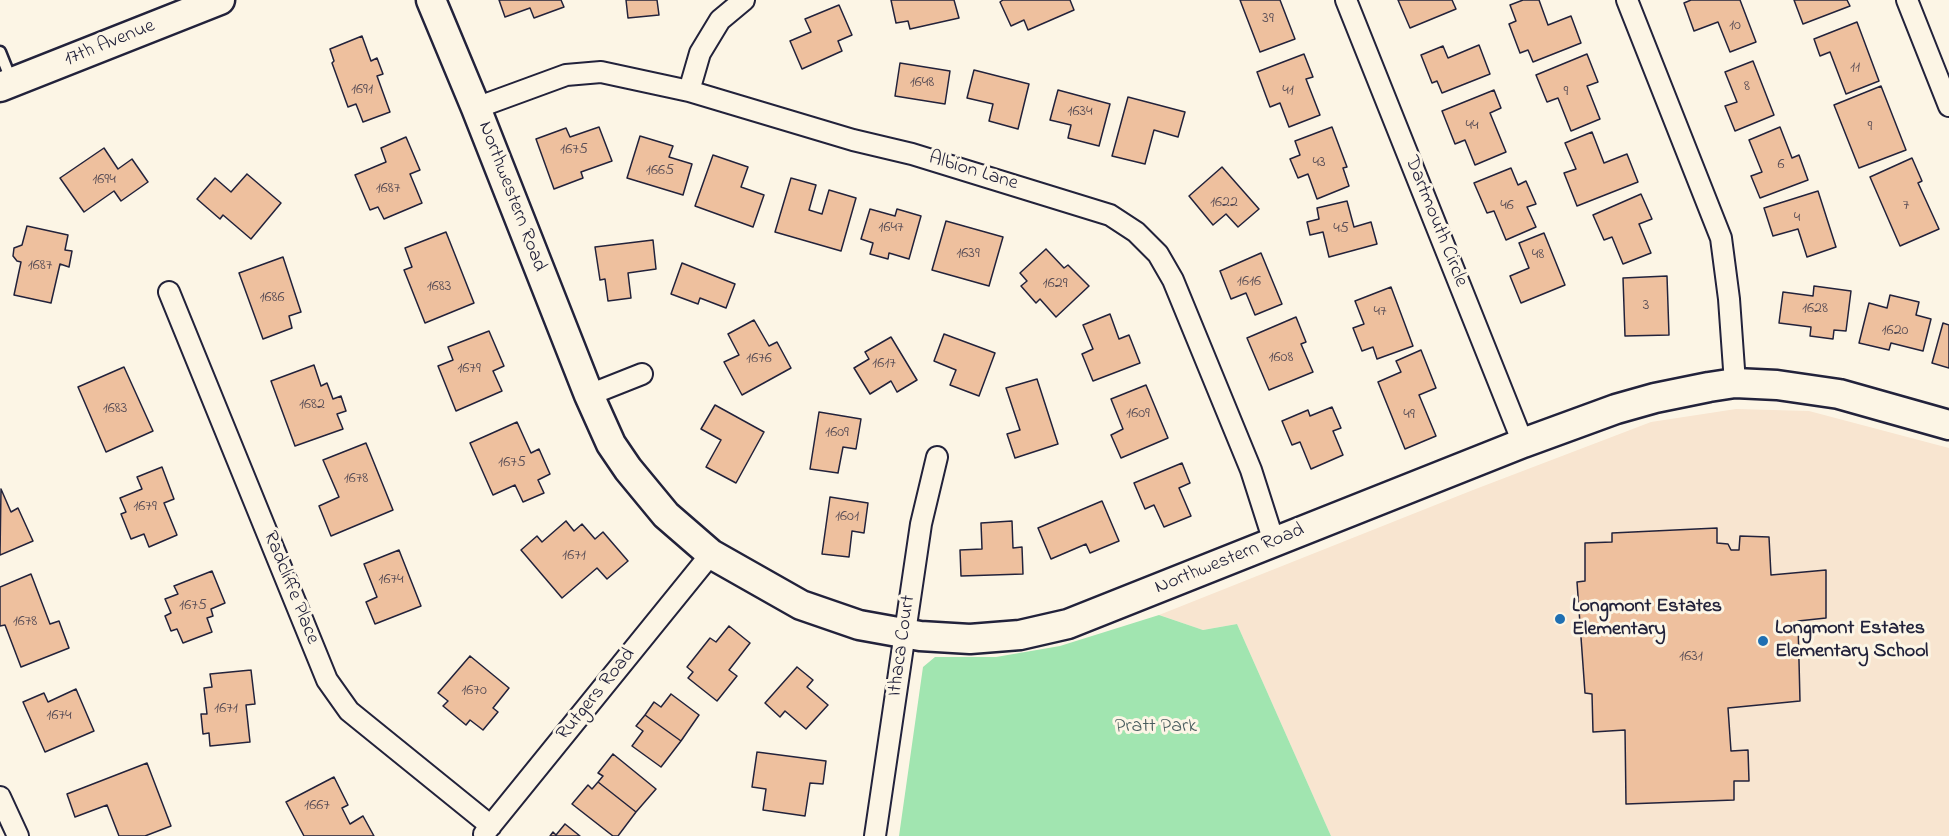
<!DOCTYPE html>
<style>
body{margin:0}
canvas{display:block;background:#fcf5e5}
</style>
<canvas width="1949" height="836"></canvas>
<script>
const g = document.querySelector('canvas').getContext('2d');
g.lineJoin = 'round';
function fill(path, color) {
  g.fillStyle = color;
  g.fill(path, 'evenodd');
}
function shape(rows) {
  const path = new Path2D();
  for (const r of rows) {
    path.moveTo(r[0], r[1]);
    for (let i = 2; i < r.length; i += 2) path.lineTo(r[i], r[i + 1]);
  }
  return path;
}
function strokePath(path, color, width, dash) {
  g.strokeStyle = color;
  g.lineWidth = width;
  g.lineCap = dash ? 'butt' : 'round';
  g.setLineDash(dash || []);
  g.stroke(path);
}
function drawText(font, color, halo, rows, align = 'center') {
  g.font = font + ' "Indie Flower",sans-serif';
  g.lineWidth = 6;
  g.setLineDash([]);
  g.textBaseline = 'middle';
  g.strokeStyle = halo;
  g.fillStyle = color;
  for (const [text, x, y, turn = 0] of rows) {
    g.save();
    g.translate(x, y);
    g.rotate((+turn || 0) * Math.PI / 180);
    g.textAlign = isNaN(turn) ? turn : align;
    if (halo) g.strokeText(text, 0, 0);
    g.fillText(text, 0, 0);
    g.restore();
  }
}
const built = shape([
 [1736,409,1809,411,1949,448,1949,836,1331,836,1237,624,1203,630,1159,615,1473,490,1651,422]
]);
const green = shape([
 [1159,615,1203,630,1237,624,1331,836,899,836,923,667,935,657,996,657,1060,646]
]);
const building = shape([
 [499,0,561,0,564,7,534,18,530,8,505,17,499,0],
 [626,0,657,0,659,15,628,18,626,0],
 [891,0,954,0,959,18,910,29,908,21,896,23,891,0],
 [1003,0,1070,0,1074,10,1028,30,1024,20,1011,26,1000,2,1003,0],
 [1240,0,1280,0,1295,39,1260,52,1240,0],
 [1398,0,1452,0,1456,9,1410,28,1398,0],
 [1523,0,1539,0,1548,25,1571,16,1581,43,1533,62,1528,50,1520,53,1509,24,1516,21,1510,5,1523,0],
 [1691,0,1740,0,1756,42,1730,52,1718,22,1694,31,1684,3,1691,0],
 [1794,0,1847,0,1850,6,1803,24,1794,0],
 [839,5,852,35,838,41,842,51,802,69,790,41,811,32,805,19,839,5],
 [1857,22,1879,81,1846,94,1830,52,1820,56,1814,39,1857,22],
 [362,36,371,61,377,58,383,74,377,76,390,112,363,122,356,104,348,107,332,63,334,61,330,49,362,36],
 [1479,45,1490,74,1442,93,1437,81,1432,83,1421,55,1443,46,1448,58,1479,45],
 [1304,54,1313,77,1306,79,1320,115,1289,127,1280,103,1270,107,1257,72,1304,54],
 [1587,54,1598,82,1587,86,1600,119,1571,131,1558,98,1547,102,1536,75,1587,54],
 [1753,61,1774,115,1735,131,1725,106,1737,102,1725,72,1753,61],
 [900,63,950,71,945,104,895,96,900,63],
 [974,70,1029,84,1018,129,989,121,993,104,967,98,974,70],
 [1881,86,1906,150,1859,168,1834,105,1881,86],
 [1058,90,1110,104,1099,146,1068,138,1071,125,1050,120,1058,90],
 [1494,90,1501,108,1490,113,1506,152,1475,165,1465,140,1455,144,1442,111,1494,90],
 [1128,97,1185,112,1178,137,1154,130,1145,164,1112,156,1128,97],
 [599,127,612,161,581,172,583,178,554,189,536,139,566,128,570,137,599,127],
 [1332,127,1347,167,1343,168,1349,186,1317,199,1308,174,1298,178,1290,159,1300,155,1295,141,1332,127],
 [1780,127,1792,158,1799,155,1808,180,1760,198,1751,176,1762,172,1749,140,1780,127],
 [1592,132,1604,163,1627,154,1638,182,1577,206,1564,173,1576,169,1565,143,1592,132],
 [640,136,673,146,669,157,692,164,683,195,627,178,640,136],
 [406,137,420,170,410,174,422,203,384,219,378,207,370,210,355,175,386,162,381,148,406,137],
 [104,148,118,169,132,159,148,182,121,201,114,191,84,212,60,178,104,148],
 [713,155,748,167,741,187,764,195,753,227,695,206,713,155],
 [1912,158,1922,181,1918,183,1939,229,1900,246,1870,177,1912,158],
 [1222,167,1259,209,1238,227,1226,214,1213,225,1189,196,1222,167],
 [1511,168,1518,185,1526,181,1536,204,1527,207,1536,227,1506,240,1494,211,1487,213,1474,183,1511,168],
 [247,174,281,203,251,239,223,215,220,219,197,199,215,178,231,192,247,174],
 [791,178,816,185,809,210,822,214,829,190,856,198,841,251,775,232,791,178],
 [1818,191,1836,247,1807,257,1798,229,1773,236,1764,208,1818,191],
 [1641,194,1652,219,1639,224,1651,253,1623,264,1612,237,1604,240,1593,215,1641,194],
 [1347,201,1354,227,1371,222,1377,244,1329,257,1323,232,1310,235,1307,222,1319,219,1317,208,1347,201],
 [870,209,895,216,897,209,921,216,909,259,889,253,888,259,870,254,873,243,861,239,870,209],
 [946,221,1003,237,989,286,932,270,946,221],
 [27,226,68,235,65,250,72,251,69,267,60,264,51,303,14,295,21,262,17,261,13,256,14,248,22,245,27,226],
 [446,232,474,303,425,323,404,270,412,267,405,248,446,232],
 [1544,233,1565,285,1521,303,1510,276,1529,268,1519,243,1544,233],
 [653,240,656,269,628,273,631,298,608,301,605,279,600,280,595,247,653,240],
 [1046,249,1064,268,1068,265,1089,286,1056,317,1040,299,1036,303,1021,286,1027,281,1020,273,1046,249],
 [1261,253,1282,304,1255,315,1246,293,1231,299,1220,271,1261,253],
 [283,257,301,312,289,316,292,328,263,339,239,273,283,257],
 [682,263,735,284,726,308,700,298,698,304,671,294,682,263],
 [1667,276,1669,335,1625,336,1623,278,1667,276],
 [1814,286,1851,291,1846,331,1834,330,1833,339,1810,336,1811,327,1779,323,1783,292,1813,296,1814,286],
 [1391,287,1413,346,1377,359,1373,347,1362,351,1353,328,1364,324,1355,301,1391,287],
 [1890,295,1919,302,1916,315,1931,319,1923,351,1891,343,1889,350,1859,343,1869,303,1887,308,1890,295],
 [1110,314,1119,339,1129,335,1140,363,1093,381,1082,354,1093,349,1083,325,1110,314],
 [1296,317,1306,342,1301,344,1313,372,1269,390,1247,338,1296,317],
 [754,320,769,346,777,342,791,368,742,395,724,362,739,355,728,334,754,320],
 [1943,323,1949,325,1949,368,1932,363,1943,323],
 [489,331,504,366,493,371,502,391,456,411,438,366,453,360,448,347,489,331],
 [944,334,995,353,979,396,950,385,956,370,934,361,944,334],
 [891,337,917,380,897,392,891,381,870,394,854,368,869,359,865,352,891,337],
 [1421,350,1436,388,1419,395,1436,436,1405,449,1378,382,1401,372,1396,361,1421,350],
 [314,365,321,386,327,383,333,399,341,396,346,411,337,414,343,429,295,446,271,381,314,365],
 [124,367,153,431,106,452,78,387,124,367],
 [1037,379,1058,444,1015,458,1007,434,1020,430,1006,388,1037,379],
 [1146,385,1168,438,1121,458,1111,435,1123,429,1111,399,1146,385],
 [715,405,764,432,736,483,706,467,721,440,701,429,715,405],
 [1332,407,1341,428,1333,431,1343,455,1311,469,1300,442,1292,445,1282,421,1308,410,1310,416,1332,407],
 [819,412,861,419,856,449,843,447,838,473,810,469,819,412],
 [517,422,531,453,539,449,550,474,538,480,544,493,523,502,515,485,493,495,470,443,517,422],
 [366,443,393,510,331,536,319,506,339,497,323,460,366,443],
 [1182,463,1190,483,1179,488,1191,516,1164,527,1154,505,1145,509,1134,483,1182,463],
 [162,467,174,499,164,503,177,535,149,547,144,534,131,539,121,514,126,512,120,498,142,489,137,477,162,467],
 [1,489,11,512,18,508,33,541,0,555,1,489],
 [830,497,868,503,864,533,852,531,849,557,822,554,830,497],
 [1102,501,1119,541,1090,553,1086,544,1051,559,1038,528,1102,501],
 [566,521,574,531,582,524,595,539,603,532,628,561,607,579,597,568,562,598,521,550,537,536,542,542,566,521],
 [1012,521,1013,548,1022,547,1023,574,961,576,960,550,982,549,981,523,1012,521],
 [1717,528,1717,543,1728,544,1731,550,1739,550,1740,536,1769,537,1771,575,1826,570,1826,618,1798,621,1800,701,1728,708,1731,751,1748,750,1749,781,1734,781,1734,800,1626,804,1625,730,1593,732,1592,694,1585,693,1577,582,1585,581,1585,543,1612,542,1612,533,1717,528],
 [399,550,421,606,375,624,366,602,377,597,364,564,399,550],
 [212,571,225,603,211,609,213,616,207,618,212,632,183,643,177,629,171,631,165,616,171,613,165,599,178,594,174,586,212,571],
 [31,574,50,624,59,621,69,648,21,667,5,625,0,626,0,587,31,574],
 [729,626,750,643,729,670,737,676,717,701,688,678,693,672,687,667,710,638,716,642,729,626],
 [470,656,509,688,493,708,498,712,483,730,470,720,466,725,443,706,448,701,438,693,470,656],
 [797,667,813,680,807,687,828,705,806,729,785,711,780,717,765,703,797,667],
 [251,670,255,704,246,705,250,742,210,746,209,733,203,734,201,714,207,714,204,688,212,687,210,674,251,670],
 [76,689,94,731,45,752,23,702,44,693,48,702,76,689],
 [671,694,699,715,681,741,645,715,654,702,661,707,671,694],
 [645,715,681,741,661,767,632,746,643,731,636,726,645,715],
 [757,752,826,761,823,784,810,783,805,816,763,810,766,789,752,787,757,752],
 [613,754,656,789,636,812,598,782,603,776,598,773,613,754],
 [147,763,171,826,145,836,119,836,107,805,75,817,67,794,147,763],
 [334,777,348,805,342,808,350,824,363,816,374,836,304,836,286,802,334,777],
 [598,782,636,812,618,836,613,836,572,804,588,785,592,789,598,782],
 [565,824,580,836,550,836,553,832,556,835,565,824]
]);
const lane = shape([
 [0,52,12,82]
]);
const street = shape([
 [1346,0,1523,443],
 [1627,0,1721,238,1729,299,1735,383],
 [1907,0,1949,106],
 [689,91,700,53,720,20,744,0],
 [476,108,566,75,601,72,689,91,853,140,912,154,1110,215,1136,232,1158,254,1173,280,1251,470,1274,542],
 [169,292,327,680,349,711,491,826],
 [589,395,642,374],
 [0,797,18,836],
 [484,834,711,554],
 [875,836,921,524,937,457]
]);
const secondary = shape([
 [431,0,476,108,589,395,611,444,628,469,666,515,711,554,801,605,859,625,920,636,970,639,1020,635,1068,624,1523,443,1616,409,1655,398,1709,387,1735,383,1777,385,1839,394,1949,425],
 [0,87,220,0]
]);
const markers = [
 [1560,619,6,"#1f6fb2"],
 [1763,641,6,"#1f6fb2"]
];
const numberNames = [
 ["39",1268,19],
 ["10",1735,26],
 ["11",1855,68],
 ["1648",922,83],
 ["8",1747,87],
 ["1691",362,90],
 ["41",1288,91],
 ["9",1566,92],
 ["1634",1080,112],
 ["44",1472,126],
 ["9",1870,127],
 ["1675",574,150],
 ["43",1319,163],
 ["6",1781,165],
 ["1665",660,171],
 ["1694",104,180],
 ["1687",388,189],
 ["1622",1224,203],
 ["46",1507,206],
 ["7",1906,206],
 ["4",1797,218],
 ["1647",891,228],
 ["45",1341,229],
 ["1639",968,254],
 ["48",1538,255],
 ["1687",40,266],
 ["1616",1249,282],
 ["1629",1055,284],
 ["1683",439,287],
 ["1686",272,298],
 ["3",1646,306],
 ["1628",1815,309],
 ["47",1380,312],
 ["1620",1895,331],
 ["1608",1281,358],
 ["1676",759,359],
 ["1617",884,364],
 ["1679",469,369],
 ["1682",312,405],
 ["1683",115,409],
 ["1609",1138,414],
 ["49",1409,415],
 ["1609",837,433],
 ["1675",512,463],
 ["1678",356,479],
 ["1679",145,507],
 ["1601",847,517],
 ["1671",574,556],
 ["1674",391,580],
 ["1675",193,606],
 ["1678",25,622],
 ["1631",1691,657],
 ["1670",474,691],
 ["1671",226,709],
 ["1674",59,716],
 ["1667",317,806]
];
const streetNames = [
 ["17th Avenue",110,44,-22],
 ["Albion Lane",973,172,17],
 ["Northwestern Road",511,197,69],
 ["Dartmouth Circle",1435,222,68],
 ["Northwestern Road",1230,560,-22],
 ["Radcliffe Place",290,588,68],
 ["Ithaca Court",903,646,-82],
 ["Rutgers Road",597,695,-51]
];
const poiNames = [
 ["Longmont Estates",1572,608],
 ["Elementary",1572,631],
 ["Longmont Estates",1775,630],
 ["Elementary School",1775,653]
];
const parkNames = [
 ["Pratt Park",1156,728]
];
fill(built, '#f8e5d0');
fill(green, '#a1e5b0');
fill(building, '#eec09e');
strokePath(building, '#22223b', 1.5);
strokePath(lane, '#22223b', 15);
strokePath(street, '#22223b', 24);
strokePath(secondary, '#22223b', 33);
strokePath(lane, '#fcf5e5', 10);
strokePath(street, '#fcf5e5', 20);
strokePath(secondary, '#fcf5e5', 28);
for (const [x, y, r, color] of markers) {
  const dot = new Path2D();
  dot.arc(x, y, r, 0, 2 * Math.PI);
  g.fillStyle = color;
  g.fill(dot);
  strokePath(dot, '#fcf5e5', 2);
}
drawText('16px', '#554a54', null, numberNames);
drawText('20px', '#22223b', '#fcf5e5', streetNames);
drawText('bold 20px', '#22223b', '#fcf5e5', poiNames, 'left');
drawText('20px', '#485c5e', '#fcf5e5', parkNames);
</script>
